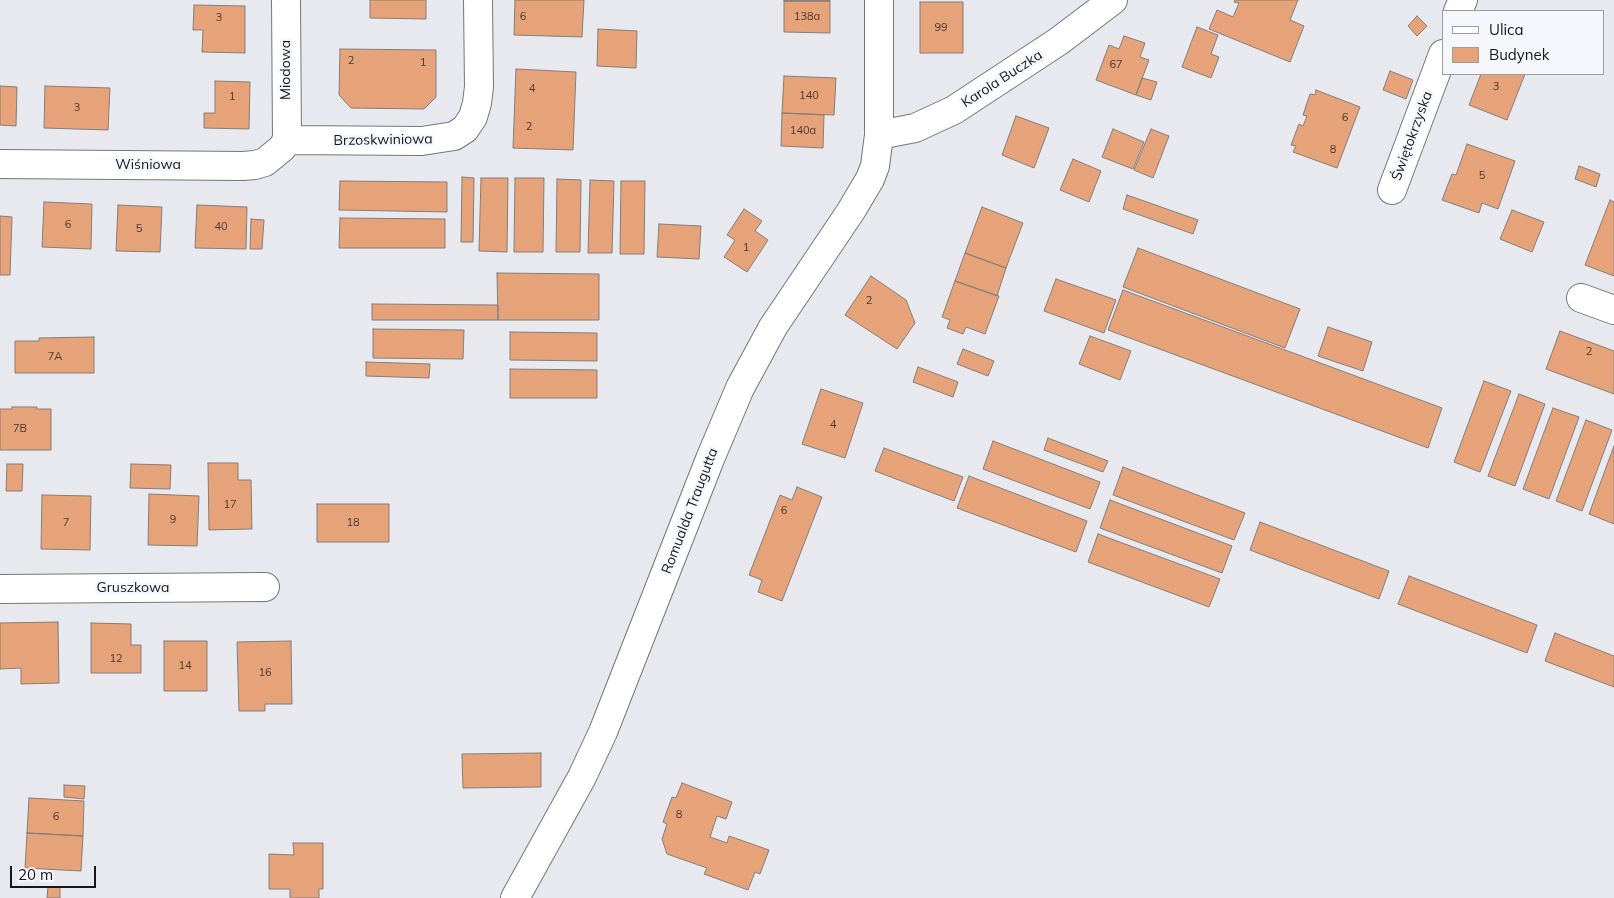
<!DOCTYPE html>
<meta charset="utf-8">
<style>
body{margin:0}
#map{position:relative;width:1614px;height:898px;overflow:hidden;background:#e8e9ef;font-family:Mulish,sans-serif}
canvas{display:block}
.legend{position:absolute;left:1442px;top:10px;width:162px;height:65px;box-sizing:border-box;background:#f5f7fd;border:1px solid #9c9da1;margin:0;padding:6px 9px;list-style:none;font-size:15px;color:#161618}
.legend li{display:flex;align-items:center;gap:10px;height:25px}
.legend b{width:25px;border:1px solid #9c9da1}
.scale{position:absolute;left:10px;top:866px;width:86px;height:22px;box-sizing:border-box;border:2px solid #161618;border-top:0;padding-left:6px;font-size:15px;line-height:18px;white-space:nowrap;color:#161618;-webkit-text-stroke:4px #f5f7fd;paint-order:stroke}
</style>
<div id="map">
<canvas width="1614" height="898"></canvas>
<ul class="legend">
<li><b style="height:6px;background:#fff"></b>Ulica</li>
<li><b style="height:14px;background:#e6a278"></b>Budynek</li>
</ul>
<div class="scale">20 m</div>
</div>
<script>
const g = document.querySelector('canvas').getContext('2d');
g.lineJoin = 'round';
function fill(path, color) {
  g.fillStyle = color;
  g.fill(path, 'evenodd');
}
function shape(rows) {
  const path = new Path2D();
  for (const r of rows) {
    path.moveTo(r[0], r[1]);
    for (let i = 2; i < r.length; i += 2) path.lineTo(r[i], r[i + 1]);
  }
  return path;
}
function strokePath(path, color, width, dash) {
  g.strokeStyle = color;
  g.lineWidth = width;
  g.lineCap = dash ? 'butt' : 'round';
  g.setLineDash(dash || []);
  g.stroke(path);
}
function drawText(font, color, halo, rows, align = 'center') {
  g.font = font + ' Mulish,sans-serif';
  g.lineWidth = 5;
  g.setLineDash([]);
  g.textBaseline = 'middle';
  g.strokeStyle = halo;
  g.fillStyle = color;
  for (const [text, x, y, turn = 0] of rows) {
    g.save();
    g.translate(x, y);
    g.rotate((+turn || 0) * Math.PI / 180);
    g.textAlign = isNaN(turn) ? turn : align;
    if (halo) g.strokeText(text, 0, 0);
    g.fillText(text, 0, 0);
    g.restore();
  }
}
const building = shape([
 [370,0,426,0,426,19,370,18,370,0],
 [515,0,584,0,582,37,514,35,515,0],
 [784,0,830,0,830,1,784,1,784,0],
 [1235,0,1298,0,1290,20,1304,26,1290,62,1209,29,1217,10,1233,17,1239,3,1234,2,1235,0],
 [784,1,830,1,830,33,784,32,784,1],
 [920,2,963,2,963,53,920,53,920,2],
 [194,5,245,6,245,53,202,52,203,30,193,30,194,5],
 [1417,16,1427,26,1417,36,1408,26,1417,16],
 [1197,27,1218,35,1211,54,1219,57,1211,78,1182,67,1197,27],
 [598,29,637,31,636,68,597,66,598,29],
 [1124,36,1145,43,1140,57,1149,60,1136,95,1096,80,1109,45,1119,49,1124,36],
 [340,49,436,50,436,97,424,109,351,108,339,95,340,49],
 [516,69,576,72,573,150,513,148,516,69],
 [1390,71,1413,80,1406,99,1383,90,1390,71],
 [1481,74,1525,74,1507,120,1469,105,1481,74],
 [784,76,836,78,834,115,782,113,784,76],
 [1142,78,1157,82,1151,100,1136,95,1142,78],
 [215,81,250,82,249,129,204,128,204,113,215,113,215,81],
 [0,86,17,87,16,126,0,125,0,86],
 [45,86,110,88,108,130,44,128,45,86],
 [1316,90,1360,107,1337,168,1293,152,1296,146,1291,145,1299,124,1303,126,1307,116,1303,115,1310,94,1315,95,1316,90],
 [782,113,824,115,823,148,781,146,782,113],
 [1016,116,1049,128,1034,168,1002,155,1016,116],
 [1113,129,1144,142,1133,169,1102,157,1113,129],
 [1151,129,1169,136,1153,178,1134,170,1151,129],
 [1467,144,1515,161,1498,209,1482,203,1479,213,1442,200,1452,174,1456,175,1467,144],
 [1073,159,1101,171,1089,202,1060,190,1073,159],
 [1579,166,1600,174,1596,187,1575,179,1579,166],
 [462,177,474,178,473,242,461,242,462,177],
 [481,178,508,178,507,252,479,251,481,178],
 [515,178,544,178,543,252,514,252,515,178],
 [557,179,581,180,580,252,556,252,557,179],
 [590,180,614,181,612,253,588,253,590,180],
 [340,181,447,182,447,212,339,210,340,181],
 [621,181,645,181,644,254,620,254,621,181],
 [1127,195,1198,220,1193,234,1123,209,1127,195],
 [1610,200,1614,202,1614,276,1585,265,1610,200],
 [44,202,92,204,91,249,42,247,44,202],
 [118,205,162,207,160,252,116,251,118,205],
 [197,205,247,207,246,249,195,248,197,205],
 [982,207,1023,223,1006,268,965,253,982,207],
 [744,209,762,221,755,231,768,240,747,272,724,257,735,240,727,235,744,209],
 [1512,210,1544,222,1532,252,1500,239,1512,210],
 [0,216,12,217,10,275,0,275,0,216],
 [340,218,445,219,445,248,339,248,340,218],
 [251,219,264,220,262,249,250,249,251,219],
 [659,224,701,226,699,259,657,257,659,224],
 [1138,248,1300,309,1285,348,1123,287,1138,248],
 [965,253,1006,268,997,296,955,281,965,253],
 [497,273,599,274,599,320,498,320,497,273],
 [871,276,906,300,915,323,897,349,845,315,871,276],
 [1056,279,1116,300,1104,333,1044,311,1056,279],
 [955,281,999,296,985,334,966,327,963,334,947,328,950,320,942,317,955,281],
 [1123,290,1442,408,1428,448,1108,330,1123,290],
 [372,304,498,305,498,320,372,320,372,304],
 [1328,327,1372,342,1363,371,1318,356,1328,327],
 [373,329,464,330,463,359,373,358,373,329],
 [1560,331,1614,351,1614,394,1546,369,1560,331],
 [510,332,597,333,597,361,510,360,510,332],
 [1090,336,1131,351,1120,380,1079,364,1090,336],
 [94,337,94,373,15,373,15,341,39,341,39,338,94,337],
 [963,349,994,361,988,376,957,364,963,349],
 [366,362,430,364,429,378,366,376,366,362],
 [918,367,958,382,953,397,913,382,918,367],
 [510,369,597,370,597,398,510,398,510,369],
 [1484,381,1511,391,1480,472,1454,462,1484,381],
 [821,389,863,403,845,458,802,444,821,389],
 [1519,394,1545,404,1515,486,1488,476,1519,394],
 [12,407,37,407,37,409,51,409,51,450,0,450,0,409,12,409,12,407],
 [1553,408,1579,417,1549,499,1523,489,1553,408],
 [1586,420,1612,430,1582,511,1556,501,1586,420],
 [1048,438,1108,461,1103,472,1044,450,1048,438],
 [993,441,1100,482,1090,509,983,469,993,441],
 [1614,446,1614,524,1589,514,1614,446],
 [884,448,963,477,954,501,875,471,884,448],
 [208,463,238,463,238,480,251,480,252,529,209,530,208,463],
 [7,464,23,464,22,491,6,491,7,464],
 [131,464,171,465,170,489,130,488,131,464],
 [1123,467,1245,513,1234,540,1113,495,1123,467],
 [969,476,1087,521,1076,552,957,508,969,476],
 [797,487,822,497,782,601,758,592,762,580,749,575,780,495,792,500,797,487],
 [149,494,199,496,197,546,148,545,149,494],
 [42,495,91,496,90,550,41,549,42,495],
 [1110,500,1232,546,1222,573,1100,528,1110,500],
 [317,504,389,504,389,542,317,542,317,504],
 [1260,522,1389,571,1379,599,1250,550,1260,522],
 [1098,534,1220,579,1209,607,1088,562,1098,534],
 [1409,576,1537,625,1527,653,1398,604,1409,576],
 [58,622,59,683,21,684,21,668,0,669,0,623,58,622],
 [91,623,131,624,131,645,141,645,141,673,91,673,91,623],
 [1555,633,1614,656,1614,687,1545,661,1555,633],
 [164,641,207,641,207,691,164,691,164,641],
 [291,641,292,704,265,704,265,711,239,711,237,642,291,641],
 [541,753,541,787,463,788,462,754,541,753],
 [682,783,732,802,726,819,717,816,710,837,727,843,729,836,769,850,760,874,755,872,748,890,704,874,707,868,667,854,662,839,667,824,663,822,672,797,676,798,682,783],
 [64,785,85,786,84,799,64,797,64,785],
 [29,798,84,801,83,836,27,833,29,798],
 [27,833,83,836,81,871,25,868,27,833],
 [293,843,323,843,323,889,319,889,319,898,290,898,290,889,269,889,269,854,294,855,293,843],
 [48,887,60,887,60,898,47,898,48,887]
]);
const minor = shape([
 [1458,11,1463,0],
 [879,135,915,128,954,110,1059,41,1113,0],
 [287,140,422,141,454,136,465,129,473,117,477,103,479,87,478,0],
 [0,164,243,166,255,165,265,162,282,148,287,140,286,0],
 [1392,190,1443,54],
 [1581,298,1614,310],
 [0,589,265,587],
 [515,898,582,777,603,732,710,459,740,388,773,327,851,211,870,179,875,166,879,135,879,0]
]);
const numberNames = [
 ["6",523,17],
 ["138a",807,17],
 ["3",219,18],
 ["99",941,28],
 ["2",351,61],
 ["1",423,63],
 ["67",1116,65],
 ["3",1496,87],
 ["4",532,89],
 ["140",809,96],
 ["1",232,97],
 ["3",77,108],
 ["6",1345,118],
 ["2",529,127],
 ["140a",803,131],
 ["8",1333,150],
 ["5",1482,176],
 ["6",68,225],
 ["40",221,227],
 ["5",139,229],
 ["1",746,248],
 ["2",869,301],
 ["2",1589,352],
 ["7A",55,357],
 ["4",833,425],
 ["7B",20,429],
 ["17",230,505],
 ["6",784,511],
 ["9",173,520],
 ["7",66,523],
 ["18",353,523],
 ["12",116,659],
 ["14",185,666],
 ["16",265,673],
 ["8",679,815],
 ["6",56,817]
];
const streetNames = [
 ["Miodowa",286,70,-90],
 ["Karola Buczka",1002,79,-33],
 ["Świętokrzyska",1412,136,-70],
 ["Brzoskwiniowa",383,140,-1],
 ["Wiśniowa",148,165],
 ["Romualda Traugutta",690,511,-69],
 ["Gruszkowa",133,588]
];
fill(building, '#e6a278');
strokePath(building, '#837d7a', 1);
strokePath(minor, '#75767b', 30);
strokePath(minor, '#fff', 28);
drawText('11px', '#4a3930', null, numberNames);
drawText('14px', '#161618', '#f5f7fd', streetNames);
</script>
